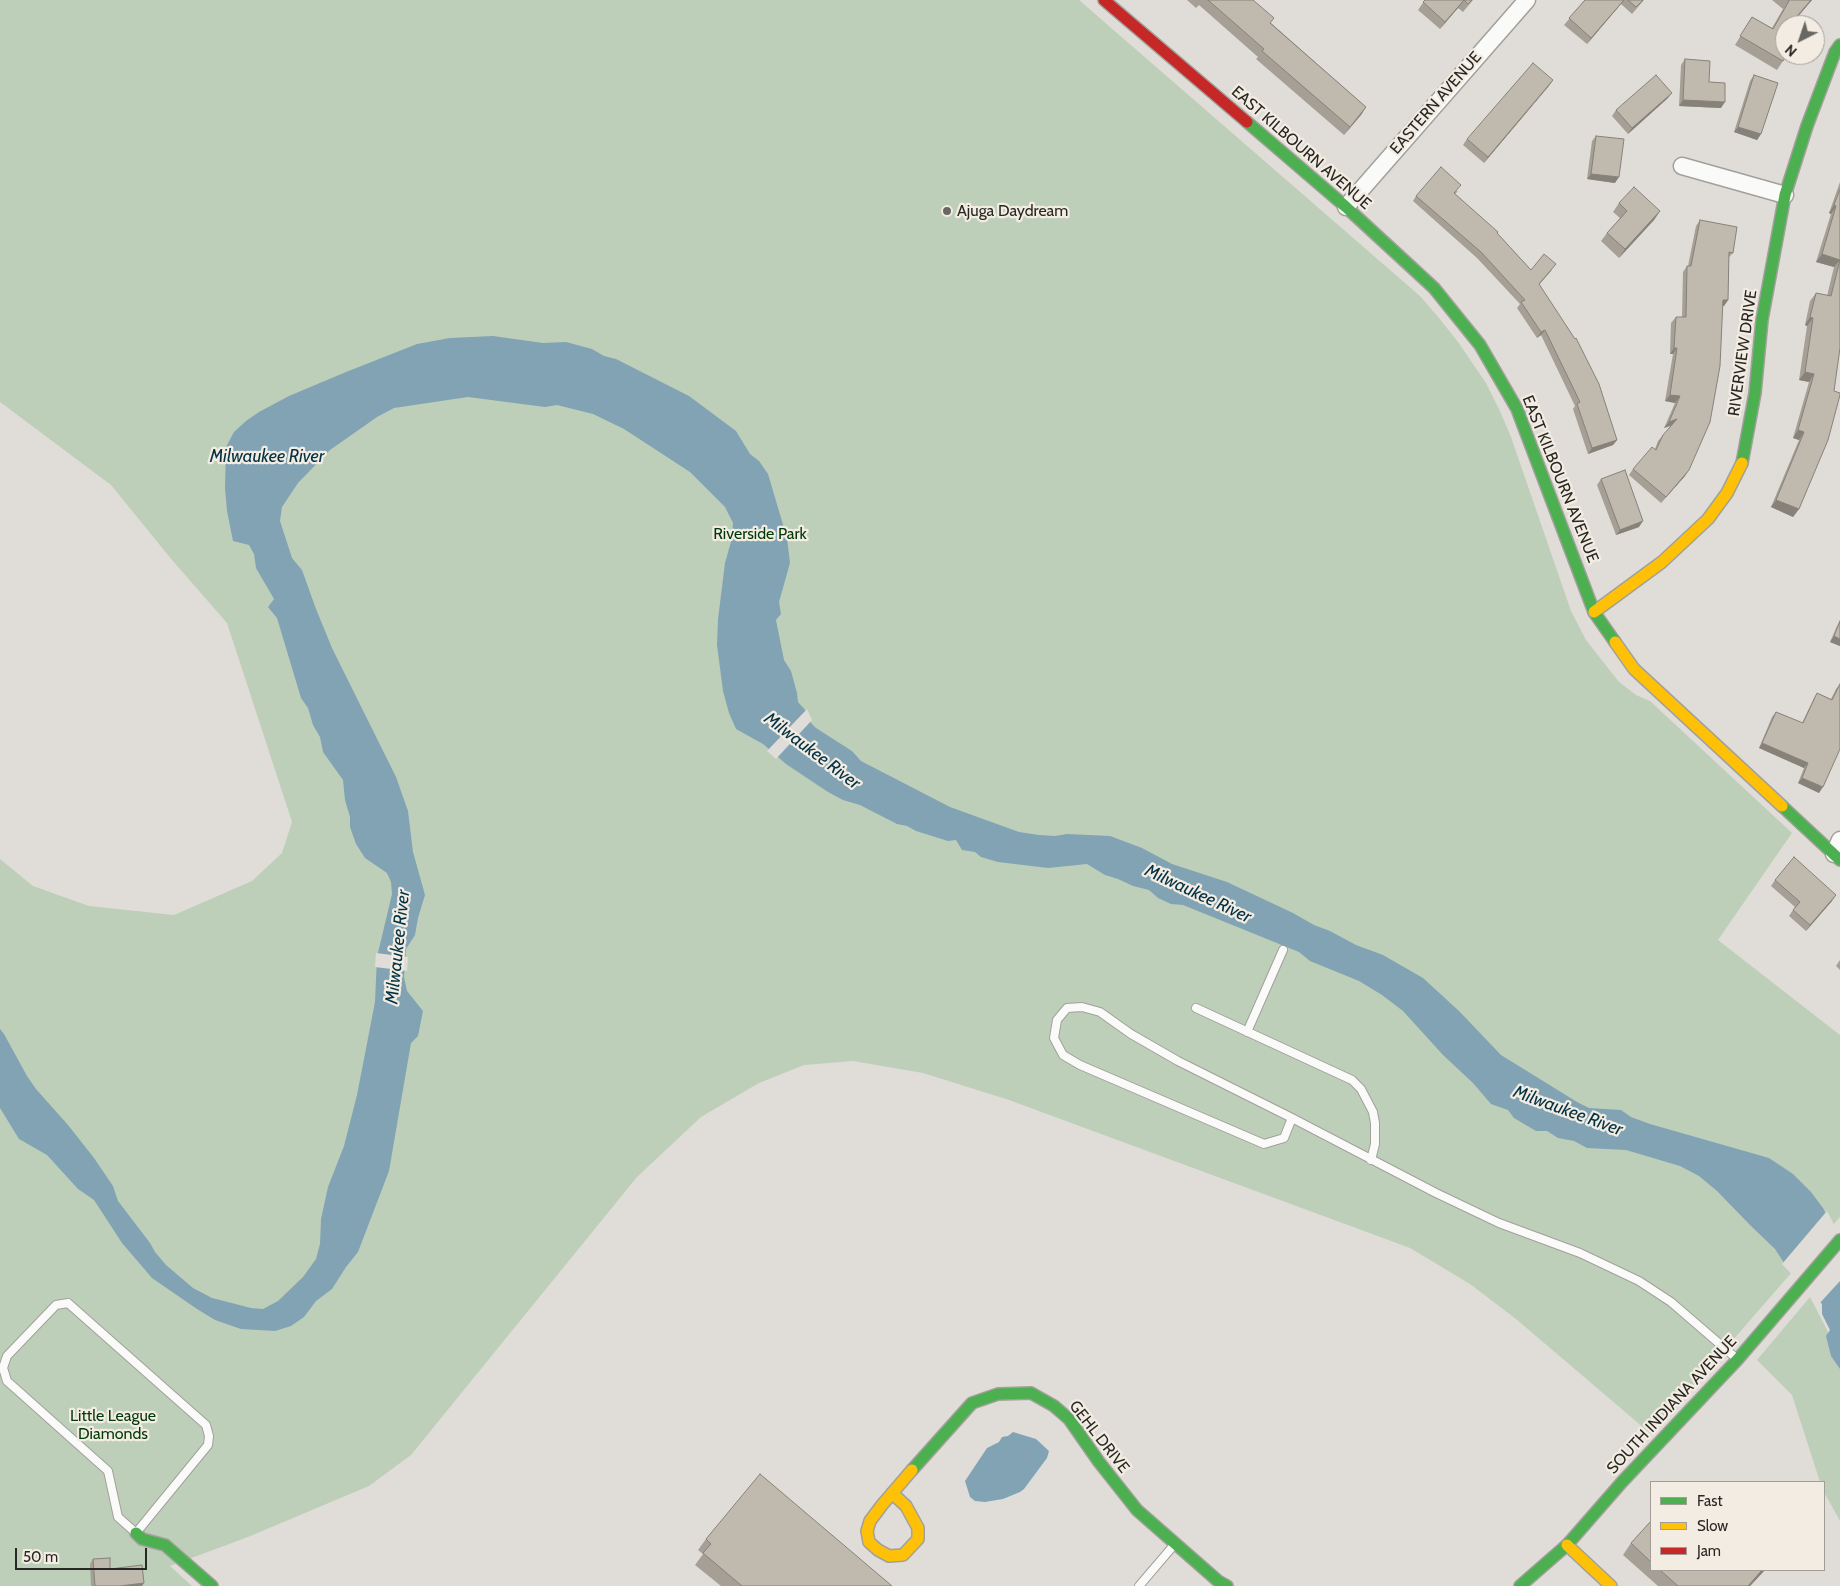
<!DOCTYPE html>
<style>
body{margin:0}
#map{position:relative;width:1840px;height:1586px;overflow:hidden;background:#e0ddd8;font-family:Cabin,sans-serif}
canvas{display:block}
.legend{position:absolute;left:1650px;top:1481px;width:175px;height:90px;box-sizing:border-box;background:#f2ece2;border:1px solid #a29d96;margin:0;padding:6px 9px;list-style:none;font-size:15px;color:#292723}
.legend li{display:flex;align-items:center;gap:10px;height:25px}
.legend b{width:25px;border:1px solid #a29d96}
.north{position:absolute;left:1775px;top:15px;width:50px;height:50px;box-sizing:border-box;background:#f2ece2;border:1px solid #a29d96;border-radius:50%;rotate:221deg;font-size:14px;font-weight:700;line-height:20px;text-align:center;color:#292723}
.north::after{content:'';display:block;margin:auto;width:18px;height:22px;background:#696762;clip-path:polygon(50% 0,100% 100%,50% 72%,0 100%)}
.scale{position:absolute;left:15px;top:1548px;width:132px;height:22px;box-sizing:border-box;border:2px solid #292723;border-top:0;padding-left:6px;font-size:15px;line-height:18px;white-space:nowrap;color:#292723;-webkit-text-stroke:4px #f2ece2;paint-order:stroke}
</style>
<div id="map">
<canvas width="1840" height="1586"></canvas>
<ul class="legend">
<li><b style="height:6px;background:#4caf50"></b>Fast</li>
<li><b style="height:6px;background:#ffc107"></b>Slow</li>
<li><b style="height:6px;background:#c62828"></b>Jam</li>
</ul>
<div class="north">N</div>
<div class="scale">50 m</div>
</div>
<script>
const g = document.querySelector('canvas').getContext('2d');
g.lineJoin = 'round';
function fill(path, color) {
  g.fillStyle = color;
  g.fill(path, 'evenodd');
}
function shape(rows) {
  const path = new Path2D();
  for (const r of rows) {
    path.moveTo(r[0], r[1]);
    for (let i = 2; i < r.length; i += 2) path.lineTo(r[i], r[i + 1]);
  }
  return path;
}
function strokePath(path, color, width, dash) {
  g.strokeStyle = color;
  g.lineWidth = width;
  g.lineCap = dash ? 'butt' : 'round';
  g.setLineDash(dash || []);
  g.stroke(path);
}
function drawText(font, color, halo, rows, align = 'center') {
  g.font = font + ' Cabin,sans-serif';
  g.lineWidth = 4.5;
  g.setLineDash([]);
  g.textBaseline = 'middle';
  g.strokeStyle = halo;
  g.fillStyle = color;
  for (const [text, x, y, turn = 0] of rows) {
    g.save();
    g.translate(x, y);
    g.rotate((+turn || 0) * Math.PI / 180);
    g.textAlign = isNaN(turn) ? turn : align;
    if (halo) g.strokeText(text, 0, 0);
    g.fillText(text, 0, 0);
    g.restore();
  }
}
const green = shape([
 [0,0,1079,0,1420,296,1439,318,1458,342,1486,383,1499,409,1511,437,1571,611,1586,640,1619,682,1636,695,1650,701,1792,833,1718,940,1840,1035,1840,1217,1651,1434,1516,1319,1470,1284,1410,1248,1009,1100,923,1073,853,1061,804,1065,759,1083,701,1117,637,1177,411,1455,369,1486,248,1537,170,1566,192,1586,0,1586,0,859,33,886,89,906,174,915,252,881,282,853,292,822,227,623,172,560,111,485,0,402],
 [1810,1297,1840,1355,1840,1521,1824,1492,1824,1482,1820,1482,1792,1395,1757,1360]
]);
const water = shape([
 [493,336,543,343,566,342,592,349,604,356,616,359,689,396,736,431,750,454,759,461,768,474,787,538,790,563,779,602,781,614,776,620,784,660,791,671,797,693,798,702,806,711,811,723,816,728,852,751,861,761,950,807,1019,832,1039,835,1055,836,1067,834,1110,836,1142,848,1172,864,1227,882,1293,913,1314,925,1330,931,1356,945,1383,955,1423,978,1459,1011,1501,1055,1577,1102,1589,1108,1621,1110,1631,1117,1650,1124,1769,1158,1793,1174,1811,1192,1823,1208,1840,1241,1840,1369,1831,1356,1826,1336,1830,1330,1822,1314,1822,1304,1786,1266,1775,1249,1751,1226,1717,1191,1699,1176,1680,1166,1626,1150,1587,1148,1574,1141,1558,1138,1547,1131,1536,1131,1514,1118,1508,1110,1491,1104,1473,1083,1443,1055,1403,1011,1382,995,1359,981,1310,961,1299,952,1183,905,1171,904,1158,898,1149,890,1133,886,1118,879,1105,875,1087,864,1048,868,998,862,981,857,975,852,962,850,956,840,948,841,916,831,907,826,897,824,860,805,843,800,828,792,786,764,763,744,736,729,729,713,723,691,717,645,718,619,725,563,732,538,733,523,725,507,690,472,624,429,593,414,557,405,545,407,468,397,394,408,377,417,330,450,298,483,282,507,280,521,292,558,302,570,316,609,332,648,396,777,408,811,413,852,425,895,418,918,415,935,406,949,404,977,407,991,423,1011,418,1036,411,1043,389,1171,358,1252,346,1267,332,1289,316,1301,304,1317,291,1326,275,1331,241,1329,215,1320,197,1309,152,1278,122,1243,94,1200,78,1189,47,1155,19,1139,0,1108,0,1029,4,1034,27,1076,36,1089,68,1125,94,1158,113,1186,118,1201,150,1243,155,1252,166,1265,193,1288,212,1298,251,1308,263,1309,278,1301,303,1277,316,1259,320,1244,321,1219,328,1187,344,1146,357,1095,375,1002,377,957,392,894,391,882,387,873,365,858,356,844,350,827,350,817,345,800,343,780,323,752,320,737,313,725,308,708,301,698,277,618,268,607,274,599,256,568,254,554,249,545,233,541,227,511,225,488,226,447,234,432,246,421,259,412,289,396,346,372,417,344,450,338],
 [1013,1432,1036,1439,1049,1451,1047,1458,1024,1489,1020,1492,1003,1499,985,1502,975,1501,970,1497,965,1481,987,1448,999,1442,1002,1437,1008,1436]
]);
const pier = shape([
 [807,709,812,720,776,759,767,751],
 [376,953,408,957,407,971,375,967],
 [1827,1211,1840,1236,1840,1281,1819,1304,1782,1264]
]);
const lane = shape([
 [1196,1008,1352,1080,1361,1089,1373,1112,1375,1123,1375,1144,1371,1160],
 [1247,1032,1283,950],
 [1292,1118,1284,1138,1264,1144,1080,1065,1063,1055,1054,1038,1057,1020,1067,1008,1082,1007,1100,1012,1131,1034,1178,1061,1292,1118,1436,1193,1499,1223,1580,1253,1639,1281,1671,1302,1736,1358],
 [68,1303,206,1425,209,1436,208,1445,136,1533,118,1517,108,1471,7,1381,3,1368,7,1356,56,1305,68,1303],
 [1139,1586,1174,1545]
]);
const street = shape([
 [1682,166,1785,195],
 [1346,207,1527,0],
 [1834,854,1840,840]
]);
const fast = shape([
 [1247,122,1346,207,1434,288,1480,345,1517,409,1594,612,1615,642],
 [1742,463,1755,393,1762,320,1785,195,1807,126,1835,52,1840,45],
 [1782,806,1840,860],
 [912,1470,972,1403,998,1394,1031,1393,1054,1406,1069,1419,1099,1462,1137,1510,1218,1581,1227,1586],
 [136,1533,142,1539,165,1545,212,1586],
 [1520,1586,1567,1545,1622,1482,1738,1359,1840,1240]
]);
const slow = shape([
 [1594,612,1662,562,1708,519,1727,493,1742,463],
 [1615,642,1634,669,1782,806],
 [892,1493,906,1506,918,1528,918,1539,903,1555,889,1556,878,1550,869,1542,867,1531,870,1521,882,1505,912,1470],
 [1567,1545,1611,1586]
]);
const jam = shape([
 [1104,0,1247,122]
]);
const wall = shape([
 [1187,0,1253,0,1271,23,1366,107,1361,115,1344,135,1256,59,1258,57,1199,5,1196,8],
 [1425,0,1473,0,1463,12,1458,8,1440,29,1418,10],
 [1585,0,1644,0,1632,14,1621,4,1587,44,1564,25],
 [1772,0,1812,0,1792,23,1783,61,1777,70,1735,45,1752,17,1772,28,1783,9],
 [1685,59,1709,82,1721,108,1679,106,1681,65],
 [1754,75,1761,134,1757,140,1734,132,1750,81],
 [1553,80,1484,163,1463,145,1467,139],
 [1668,98,1628,134,1612,116,1616,110],
 [1596,136,1615,183,1587,179,1592,141],
 [1840,182,1840,348,1799,509,1793,517,1771,507,1799,440,1793,438,1809,382,1799,380,1807,326,1805,325,1810,301,1816,293,1827,296,1834,267,1816,262,1831,214,1829,213],
 [1458,191,1455,194,1497,233,1531,270,1552,270,1539,285,1617,440,1613,445,1588,454,1573,409,1575,406,1541,335,1537,338,1517,308,1520,304,1477,258,1413,201,1416,196],
 [1619,203,1660,211,1654,220,1619,258,1601,241,1607,233,1620,218,1613,212],
 [1700,220,1733,253,1729,257,1728,300,1724,306,1723,306,1685,476,1661,503,1629,475,1633,469,1655,449,1658,441,1671,426,1664,428,1675,403,1665,401,1673,354,1670,354,1671,323,1676,317,1682,317,1683,272,1687,266,1688,266,1696,226],
 [1601,479,1639,527,1616,535,1597,485],
 [1840,621,1840,646,1830,642,1837,626],
 [1840,684,1819,793,1798,783,1804,768,1759,748,1772,717,1776,712,1802,723,1814,698,1817,693,1831,699,1836,689],
 [1775,880,1832,901,1806,931,1789,916,1795,907,1771,886],
 [1840,960,1840,970,1836,966],
 [1651,1521,1651,1570,1765,1570,1750,1586,1658,1586,1623,1555,1631,1543],
 [706,1539,892,1586,721,1586,695,1565,703,1554,698,1550],
 [93,1559,110,1569,142,1586,91,1586,90,1564]
]);
const shadedWall = shape([
 [1464,0,1458,8,1440,29,1445,22],
 [1624,0,1621,4,1587,44,1591,38],
 [1811,0,1812,0,1791,25,1790,25],
 [1553,80,1549,86,1484,163,1488,157],
 [1672,93,1668,98,1628,134,1632,128],
 [1683,100,1725,102,1721,108,1679,106],
 [1366,107,1361,115,1344,135,1350,127],
 [1738,127,1761,134,1757,140,1734,132],
 [1591,174,1619,177,1615,183,1587,179],
 [1834,205,1836,206,1831,214,1829,213],
 [1660,211,1654,220,1619,258,1625,249],
 [1822,254,1840,260,1834,267,1816,262],
 [1723,300,1728,300,1724,306,1719,306],
 [1810,317,1813,318,1807,326,1805,325],
 [1545,330,1541,335,1537,338,1541,332],
 [1674,348,1677,348,1673,354,1670,354],
 [1805,372,1814,374,1809,382,1799,380],
 [1670,395,1680,396,1675,403,1665,401],
 [1677,419,1672,425,1664,428,1669,422],
 [1798,430,1804,432,1799,440,1793,438],
 [1617,440,1613,445,1588,454,1592,448],
 [1689,470,1685,476,1661,503,1666,497],
 [1776,500,1799,509,1793,517,1771,507],
 [1643,521,1639,527,1616,535,1620,530],
 [1834,636,1840,639,1840,646,1830,642],
 [1762,743,1808,763,1804,768,1759,748],
 [1802,778,1823,787,1819,793,1798,783],
 [1836,895,1832,901,1806,931,1810,925],
 [1762,1570,1765,1570,1750,1586,1748,1586],
 [144,1583,142,1586,120,1586]
]);
const building = shape([
 [1208,0,1253,0,1274,18,1270,23,1366,107,1350,127,1262,51,1264,49,1208,0],
 [1425,0,1472,0,1468,4,1464,0,1445,22,1423,2,1425,0],
 [1585,0,1624,0,1591,38,1569,18,1585,0],
 [1628,0,1643,0,1636,7,1628,0],
 [1788,0,1811,0,1791,23,1795,25,1785,25,1785,55,1787,55,1783,61,1740,36,1752,17,1773,29,1789,1,1788,0],
 [1685,59,1710,61,1709,82,1725,83,1725,102,1683,100,1685,59],
 [1533,63,1553,80,1488,157,1467,139,1533,63],
 [1656,75,1672,93,1632,128,1616,110,1656,75],
 [1754,75,1778,83,1761,134,1738,127,1754,75],
 [1596,136,1624,139,1619,177,1591,174,1596,136],
 [1441,167,1461,185,1454,193,1498,232,1497,233,1531,270,1544,254,1556,264,1539,284,1575,339,1576,338,1599,384,1617,440,1592,448,1577,404,1580,402,1545,330,1541,332,1521,302,1525,300,1481,252,1416,196,1441,167],
 [1634,187,1660,211,1625,249,1607,233,1627,211,1619,203,1634,187],
 [1840,189,1840,348,1834,391,1840,393,1840,395,1828,440,1799,509,1776,500,1804,432,1798,430,1814,374,1805,372,1813,318,1810,317,1816,293,1831,296,1840,260,1822,254,1836,206,1834,205,1840,189],
 [1700,220,1737,227,1733,253,1729,252,1728,300,1723,300,1720,366,1710,422,1689,470,1666,497,1633,469,1652,447,1656,450,1663,435,1677,419,1669,422,1680,396,1670,395,1677,348,1674,348,1676,317,1686,317,1687,266,1691,266,1700,220],
 [1625,470,1643,521,1620,530,1601,479,1625,470],
 [1840,621,1840,639,1834,636,1840,621],
 [1840,684,1840,749,1823,787,1802,778,1808,763,1762,743,1776,712,1803,723,1817,693,1832,700,1840,684],
 [1794,857,1836,895,1810,925,1793,910,1800,902,1775,880,1794,857],
 [760,1474,892,1586,742,1586,703,1553,711,1544,706,1539,760,1474],
 [1651,1521,1651,1562,1631,1543,1651,1521],
 [110,1558,110,1569,142,1565,144,1583,120,1586,95,1586,93,1559,110,1558],
 [1660,1570,1762,1570,1748,1586,1678,1586,1660,1570]
]);
const markers = [
 [947,211,5,"#696762"]
];
const streetNames = [
 ["EASTERN AVENUE",1436,103,-49],
 ["EAST KILBOURN AVENUE",1301,148,41],
 ["RIVERVIEW DRIVE",1743,353,-82],
 ["EAST KILBOURN AVENUE",1560,479,68],
 ["SOUTH INDIANA AVENUE",1672,1405,-47],
 ["GEHL DRIVE",1099,1437,52]
];
const poiNames = [
 ["Ajuga Daydream",957,211]
];
const parkNames = [
 ["Riverside Park",760,534],
 ["Little League",113,1416],
 ["Diamonds",113,1434]
];
const waterNames = [
 ["Milwaukee River",267,457],
 ["Milwaukee River",812,751,37],
 ["Milwaukee River",1198,894,25],
 ["Milwaukee River",398,947,-84],
 ["Milwaukee River",1568,1111,20]
];
fill(green, '#bdcfb9');
fill(water, '#81a3b4');
fill(pier, '#e0ddd8');
strokePath(lane, '#a2a09c', 10);
strokePath(street, '#a2a09c', 19);
strokePath(fast, '#a2a09c', 14);
strokePath(slow, '#a2a09c', 14);
strokePath(jam, '#a2a09c', 14);
strokePath(lane, '#fafaf9', 8);
strokePath(street, '#fafaf9', 16);
strokePath(fast, '#4caf50', 11);
strokePath(slow, '#ffc107', 11);
strokePath(jam, '#c62828', 11);
fill(wall, '#a59f96');
fill(shadedWall, '#86827a');
fill(building, '#c0b9ae');
strokePath(building, '#86827a', 1);
for (const [x, y, r, color] of markers) {
  const dot = new Path2D();
  dot.arc(x, y, r, 0, 2 * Math.PI);
  g.fillStyle = color;
  g.fill(dot);
  strokePath(dot, '#f2ece2', 2);
}
drawText('16px', '#292723', '#f2ece2', streetNames);
drawText('16px', '#292723', '#f2ece2', poiNames, 'left');
drawText('16px', '#003907', '#f2ece2', parkNames);
drawText('italic 18px', '#033244', '#f2ece2', waterNames);
</script>
